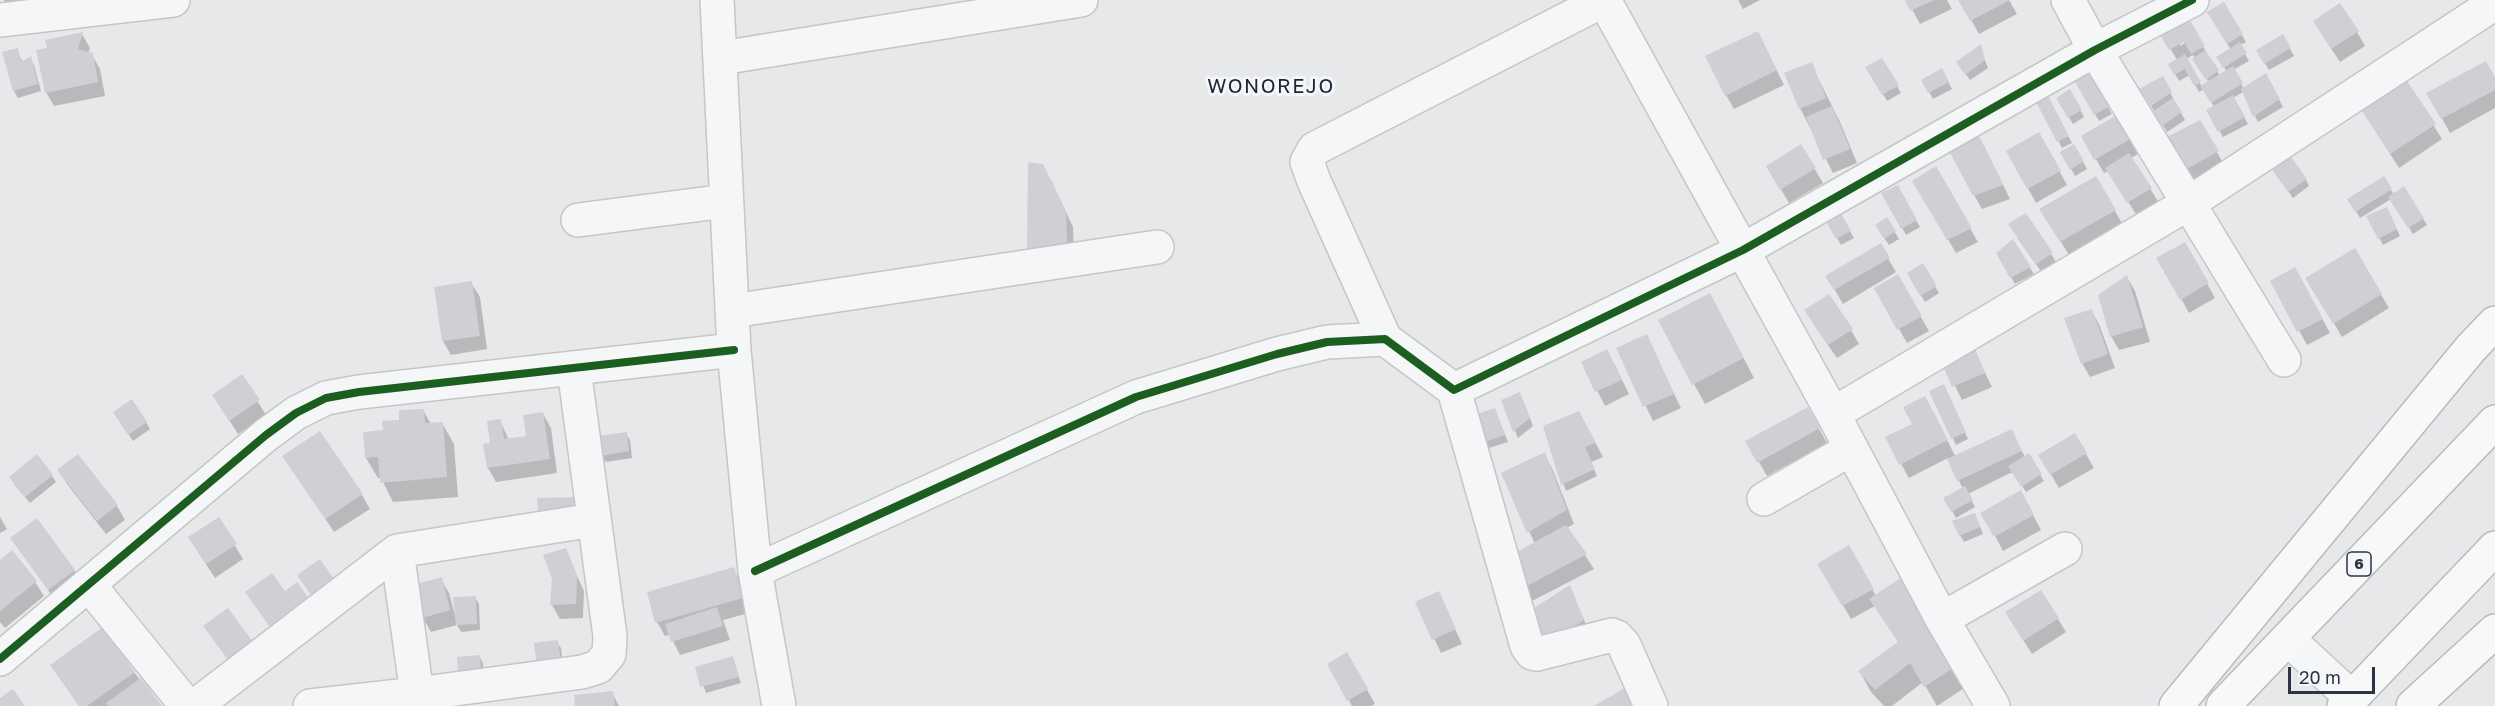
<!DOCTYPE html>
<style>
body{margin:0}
#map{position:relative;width:2495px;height:706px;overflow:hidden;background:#e6e8ea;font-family:"Golos Text",sans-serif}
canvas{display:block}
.scale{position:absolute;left:2288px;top:667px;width:87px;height:27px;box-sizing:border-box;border:3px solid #2b3445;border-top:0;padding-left:8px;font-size:18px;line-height:21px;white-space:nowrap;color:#2b3445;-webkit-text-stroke:4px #f4f6f9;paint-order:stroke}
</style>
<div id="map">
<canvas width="2495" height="706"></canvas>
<div class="scale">20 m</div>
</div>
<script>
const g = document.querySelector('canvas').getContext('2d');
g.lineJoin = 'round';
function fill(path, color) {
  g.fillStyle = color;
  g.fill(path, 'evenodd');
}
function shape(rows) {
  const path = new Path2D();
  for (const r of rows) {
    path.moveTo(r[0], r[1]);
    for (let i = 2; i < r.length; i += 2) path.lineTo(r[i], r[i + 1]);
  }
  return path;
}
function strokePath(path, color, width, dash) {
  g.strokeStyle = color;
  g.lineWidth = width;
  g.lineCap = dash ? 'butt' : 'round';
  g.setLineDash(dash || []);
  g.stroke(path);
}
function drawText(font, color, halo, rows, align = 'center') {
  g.font = font + ' "Golos Text",sans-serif';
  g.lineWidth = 6;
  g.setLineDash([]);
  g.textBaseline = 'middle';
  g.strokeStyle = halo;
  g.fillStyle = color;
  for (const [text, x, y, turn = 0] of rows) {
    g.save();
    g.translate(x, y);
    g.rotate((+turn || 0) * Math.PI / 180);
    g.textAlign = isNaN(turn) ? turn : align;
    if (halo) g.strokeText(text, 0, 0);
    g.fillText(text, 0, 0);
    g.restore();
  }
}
const shadow = shape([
 [4,0,27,0,27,10,9,10],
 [1738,0,1760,0,1743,9],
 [1907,0,1947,0,1952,9,1920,24],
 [1960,0,2009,0,2017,14,1979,34],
 [2223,4,2246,42,2240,45,2249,61,2233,70,2244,89,2266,75,2283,107,2258,122,2243,92,2233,98,2248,124,2223,137,2208,110,2214,107,2204,89,2199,92,2190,75,2179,81,2170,65,2177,60,2163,36,2175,29,2183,12,2220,76,2227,72,2218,57,2231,50,2209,13],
 [2191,39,2180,46,2180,43],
 [2193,55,2209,83,2202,87,2186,59],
 [2357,32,2365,46,2340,62,2323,36],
 [82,34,90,48,88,54,92,55,100,69,105,96,54,106,46,92],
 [2283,36,2294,56,2269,70,2258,51],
 [1765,47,1784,85,1734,109,1726,95],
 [1980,47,1988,68,1970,80,1962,69],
 [17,50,23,63,30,58,34,65,41,91,18,98,14,91,4,53],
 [1882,60,1901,93,1887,101,1868,68],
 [1811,64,1840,122,1857,163,1833,173,1800,108],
 [1942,70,1952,89,1933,99,1923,81],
 [2089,74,2112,114,2099,121,2076,81],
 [2403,77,2442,139,2399,168,2368,119],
 [2162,78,2185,120,2167,132,2145,96],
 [2495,79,2495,108,2450,133,2428,93],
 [2070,91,2084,117,2073,124,2058,98],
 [2047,98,2072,143,2062,148,2038,102],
 [2122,114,2143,151,2131,158,2159,203,2137,216,2109,171,2104,173,2083,137],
 [2199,122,2225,166,2189,186,2181,172],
 [2039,134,2067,185,2036,203,2008,152],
 [1801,146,1823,183,1789,203,1776,181],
 [1984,146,2010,199,1982,209,1974,195],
 [2074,146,2087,169,2075,176,2062,152],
 [1029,163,1051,180,1073,227,1074,256,1036,263,1028,249],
 [1936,168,1978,242,1956,253,1914,182],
 [2274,171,2306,180,2309,186,2293,198],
 [2096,178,2123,225,2069,255,2049,223],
 [2383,178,2394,195,2404,188,2427,225,2413,234,2391,199,2360,218,2349,199],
 [1897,187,1920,227,1906,235,1883,194],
 [1835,205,1854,238,1841,245,1822,212],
 [2026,215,2060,268,2045,277,2018,239],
 [2390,215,2400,236,2383,245,2368,217],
 [1887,219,1899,239,1889,245,1880,232],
 [2012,241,2034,274,2015,284,1997,253],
 [2185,244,2215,298,2189,313,2159,258],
 [1880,245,1896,272,1843,304,1827,276],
 [2354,250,2389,308,2342,337,2307,278],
 [1922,265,1939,293,1925,302,1909,274],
 [1897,276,1929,331,1907,343,1876,288],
 [2127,277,2135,291,2150,342,2119,350,2111,336],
 [2272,281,2303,283,2330,333,2307,345],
 [471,283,480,297,487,349,451,355,443,341],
 [2091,310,2099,324,2115,368,2090,377,2082,363],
 [1721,315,1754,378,1705,404,1694,384],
 [1814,325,1851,330,1859,344,1837,358],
 [1646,336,1681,408,1653,421,1618,349],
 [1973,348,1992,387,1962,400,1943,362],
 [1583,363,1615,365,1629,394,1605,406],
 [242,376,266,415,238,434,222,409],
 [1931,392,1947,393,1968,439,1956,445],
 [1503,401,1523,401,1533,426,1518,438],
 [1808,409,1827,443,1767,476,1747,441],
 [423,410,431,424,442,423,454,444,458,497,393,502,381,478,378,478,366,458,384,431],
 [1495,410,1508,442,1486,449,1482,442],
 [1933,411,1955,456,2011,430,2025,457,2028,455,2044,481,2026,492,2014,473,2010,473,1968,494,1975,507,1956,518,1945,498,1963,489,1948,458,1909,478,1901,464,1914,425],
 [543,414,551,428,557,473,496,482,488,468,484,445,492,444,500,421,509,440,528,437],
 [118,419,146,422,150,429,133,441],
 [1544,427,1587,427,1603,457,1591,462,1597,476,1566,491],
 [626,434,630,440,632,458,606,462,602,455],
 [2075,435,2094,468,2059,488,2040,456],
 [1544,454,1552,468,1574,524,1567,528,1594,569,1532,601,1524,588,1535,544,1503,474],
 [59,470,117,506,125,520,106,534,67,484],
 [293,470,362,495,370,509,334,532],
 [52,476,56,482,30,503,14,484],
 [2028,506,2041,530,2003,551,1983,513],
 [0,517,7,529,0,533],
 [219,519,243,559,215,578,198,552],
 [1978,521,1983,534,1964,542,1960,535],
 [12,538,74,570,82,584,57,603],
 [1848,547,1876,596,1901,579,1963,689,1937,706,1923,682,1892,706,1884,706,1871,692,1860,672,1899,643,1875,606,1851,619,1819,564],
 [565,550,584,591,583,618,560,619,552,605],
 [0,562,35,582,44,596,5,628,0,622],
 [733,569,741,583,749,613,723,620,730,640,680,655,670,635,665,636,657,622],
 [441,579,449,593,455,615,475,597,479,604,480,630,461,632,457,625,431,632,423,618],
 [1569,587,1591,635,1554,659],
 [1438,593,1462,644,1441,653,1417,603],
 [2058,619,2066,632,2032,654,2015,627],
 [557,642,561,648,564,671,542,673],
 [1347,654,1375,704,1371,706,1352,706,1329,664],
 [479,656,483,663,484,682,463,684],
 [732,658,741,683,706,693,697,668],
 [52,666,134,672,160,706,79,706],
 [612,693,619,706,576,706]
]);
const building = shape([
 [1905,0,1934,0,1910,11],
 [1958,0,2010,0,1970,21],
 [2224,2,2243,34,2227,44,2207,12],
 [2340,3,2359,31,2331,49,2313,21],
 [2184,10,2205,46,2191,54,2184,42,2169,50,2161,36,2173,29,2168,20],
 [1758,31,1777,70,1725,96,1705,56],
 [83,32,78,49,93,53,98,82,45,93,36,50,47,48,45,40],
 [2283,34,2291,48,2264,64,2256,50],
 [2240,42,2247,53,2223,68,2216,57],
 [1981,44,1985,60,1965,75,1956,62],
 [18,48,21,62,31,56,38,84,13,91,2,52],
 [2205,50,2219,70,2206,80,2192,59],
 [2185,54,2201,82,2194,86,2185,69,2174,75,2168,64],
 [1882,58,1899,85,1882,95,1865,67],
 [2486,61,2495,77,2495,90,2441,119,2426,93],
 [1812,62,1826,98,1799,109,1784,73],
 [2233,66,2243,83,2211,103,2200,86],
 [1942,68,1949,82,1928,93,1921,80],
 [2090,72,2110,106,2094,115,2074,80],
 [2266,73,2280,99,2253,117,2241,89],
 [2403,75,2436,124,2390,154,2358,105],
 [2163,76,2172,92,2151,106,2139,89],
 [2070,89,2082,110,2068,118,2056,98],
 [2233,95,2245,117,2218,132,2206,110],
 [2048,96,2069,136,2057,142,2036,102],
 [2173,98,2182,112,2162,126,2153,111],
 [1832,106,1850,149,1823,160,1806,117],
 [2122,112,2136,136,2094,160,2081,136],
 [2200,120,2219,151,2179,173,2165,138],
 [1976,130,2003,185,1973,196,1947,147],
 [2039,132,2061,171,2027,189,2006,151],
 [1801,144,1816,168,1780,190,1766,166],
 [2074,144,2084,161,2070,170,2060,152],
 [2287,151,2307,179,2288,192,2268,164],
 [2129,153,2152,188,2127,203,2105,168],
 [1028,162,1043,164,1066,211,1067,242,1027,249],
 [1936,166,1972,228,1947,240,1912,181],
 [2096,176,2116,210,2060,242,2039,209],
 [2384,176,2392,189,2355,212,2347,199],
 [1898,185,1917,220,1901,229,1881,193],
 [2404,186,2424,218,2408,228,2388,197],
 [1835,203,1851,231,1836,239,1820,211],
 [2387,207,2397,229,2378,239,2366,216],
 [2026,213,2053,253,2036,264,2008,224],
 [1887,217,1896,231,1884,239,1875,225],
 [2013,239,2031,267,2010,278,1996,253],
 [2185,242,2209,283,2180,300,2156,258],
 [1881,243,1890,258,1834,290,1825,276],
 [2355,248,2382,294,2333,324,2305,278],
 [1923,263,1937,286,1920,296,1907,273],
 [2295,267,2323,319,2297,332,2270,281],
 [1898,274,1922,316,1897,330,1874,288],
 [2127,275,2143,327,2110,337,2098,295],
 [472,281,480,336,442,341,434,287],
 [1710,293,1744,358,1692,385,1658,320],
 [1829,294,1853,329,1828,345,1804,310],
 [2092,309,2108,354,2081,364,2064,318],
 [1647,334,1674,394,1643,407,1616,348],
 [1974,346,1985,373,1952,387,1941,361],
 [1607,349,1622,380,1595,392,1581,362],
 [242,374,260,400,229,421,212,395],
 [1944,384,1966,432,1951,439,1929,391],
 [1520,392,1530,418,1513,432,1501,400],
 [1925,396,1948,440,1899,465,1885,437,1912,424,1903,407],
 [132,399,147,422,128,435,113,412],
 [1808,407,1820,428,1757,463,1745,441],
 [1495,408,1505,435,1481,443,1471,416],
 [424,409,425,423,443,422,447,477,380,483,378,457,365,458,363,432,383,430,382,421,399,420,399,410],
 [1579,411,1596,443,1585,447,1595,469,1561,485,1543,426],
 [543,412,550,459,487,468,483,444,490,443,487,421,501,419,504,439,526,436,523,415],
 [2012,429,2022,451,1957,481,1947,459],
 [320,431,363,494,325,519,282,456],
 [627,432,629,451,601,456,598,436],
 [2075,433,2087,453,2050,475,2038,455],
 [1545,452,1567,510,1527,533,1501,473],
 [2029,453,2042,474,2021,487,2008,466],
 [37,454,53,475,25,497,9,477],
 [78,454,118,505,97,521,57,470],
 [1965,486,1973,500,1951,512,1943,498],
 [2021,490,2034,515,1994,537,1980,513],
 [578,497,579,515,538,517,537,498],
 [1975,513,1980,527,1959,536,1952,521],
 [219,517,237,544,206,564,188,537],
 [37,518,75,570,48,590,10,538],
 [1566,525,1587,554,1523,588,1507,557],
 [1849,545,1874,589,1842,606,1817,564],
 [566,548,577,575,576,604,550,605,552,579,543,555],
 [12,550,37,581,0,611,0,560],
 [320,559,336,582,313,598,297,575],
 [734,567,743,598,655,623,647,592],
 [272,573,285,591,297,582,309,599,270,627,245,592],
 [442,577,450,610,422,618,413,585],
 [1902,577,1953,668,1924,687,1910,663,1875,690,1858,671,1898,642,1869,599],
 [1570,585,1584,620,1544,646,1526,613],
 [2041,590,2059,618,2023,641,2005,612],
 [1439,591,1456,629,1432,640,1415,602],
 [476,596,477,624,456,625,453,597],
 [717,607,723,626,671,642,665,624],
 [228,608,256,646,231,664,203,626],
 [103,627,135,672,87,706,79,706,50,665],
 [558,640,561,664,537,667,534,643],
 [1347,652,1368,689,1347,701,1327,664],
 [480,655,481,676,458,678,457,657],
 [733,656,739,677,700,687,695,667],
 [141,678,162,706,108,706,106,703],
 [1630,685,1639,706,1594,706],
 [13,689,25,706,0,706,0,698],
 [613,691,615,706,575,706,574,695]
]);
const minor = shape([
 [717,0,734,350,755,571,779,706],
 [1604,0,1833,414,1942,619,1993,706],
 [2068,0,2095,50,2284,360],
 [0,20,173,0],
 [721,58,1081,0],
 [578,220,726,201],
 [732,311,1157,247],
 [1385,339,1314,181,1307,162,1314,149,1604,0],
 [1454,390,1527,646,1532,653,1537,654,1612,635,1617,637,1624,645,1651,706],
 [1833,414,2189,203,2495,3],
 [1764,499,1851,449],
 [397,551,417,694,582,672,598,667,609,654,610,636,574,369],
 [755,571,1136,397,1277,354,1327,342,1385,339,1454,390,1743,250,2095,50,2192,0],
 [89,585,187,706],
 [1942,619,2065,549],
 [2288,639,2352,698],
 [0,659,266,435,296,413,326,398,359,392,734,350],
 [195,706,397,551,594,520],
 [310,706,417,694]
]);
const highway = shape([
 [2176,706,2471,348,2495,323],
 [2223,706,2495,422],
 [2344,706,2495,548],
 [2413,706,2495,631]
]);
const cycleway = shape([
 [755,571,1136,397,1277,354,1327,342,1385,339,1454,390,1743,250,2095,50,2192,0],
 [0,659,266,435,296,413,326,398,359,392,734,350]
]);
const shields = [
 [2359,564,24]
];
const shieldNames = [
 ["6",2359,564]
];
const quarterNames = [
 ["WONOREJO",1271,87]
];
fill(shadow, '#0003');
fill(building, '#ced0d3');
strokePath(minor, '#c4c6c8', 36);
strokePath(highway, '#b8bbbf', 36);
strokePath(minor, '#f5f6f7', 33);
strokePath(highway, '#f8f8f8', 33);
strokePath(cycleway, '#1b5e20', 8);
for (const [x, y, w] of shields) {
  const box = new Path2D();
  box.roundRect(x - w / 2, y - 12, w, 24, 4.5);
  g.fillStyle = '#f4f6f9';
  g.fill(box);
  strokePath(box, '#2b3445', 1.5);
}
drawText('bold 15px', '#2b3445', null, shieldNames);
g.letterSpacing = '1.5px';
drawText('20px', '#1d2536', '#f4f6f9', quarterNames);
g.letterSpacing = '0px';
</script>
